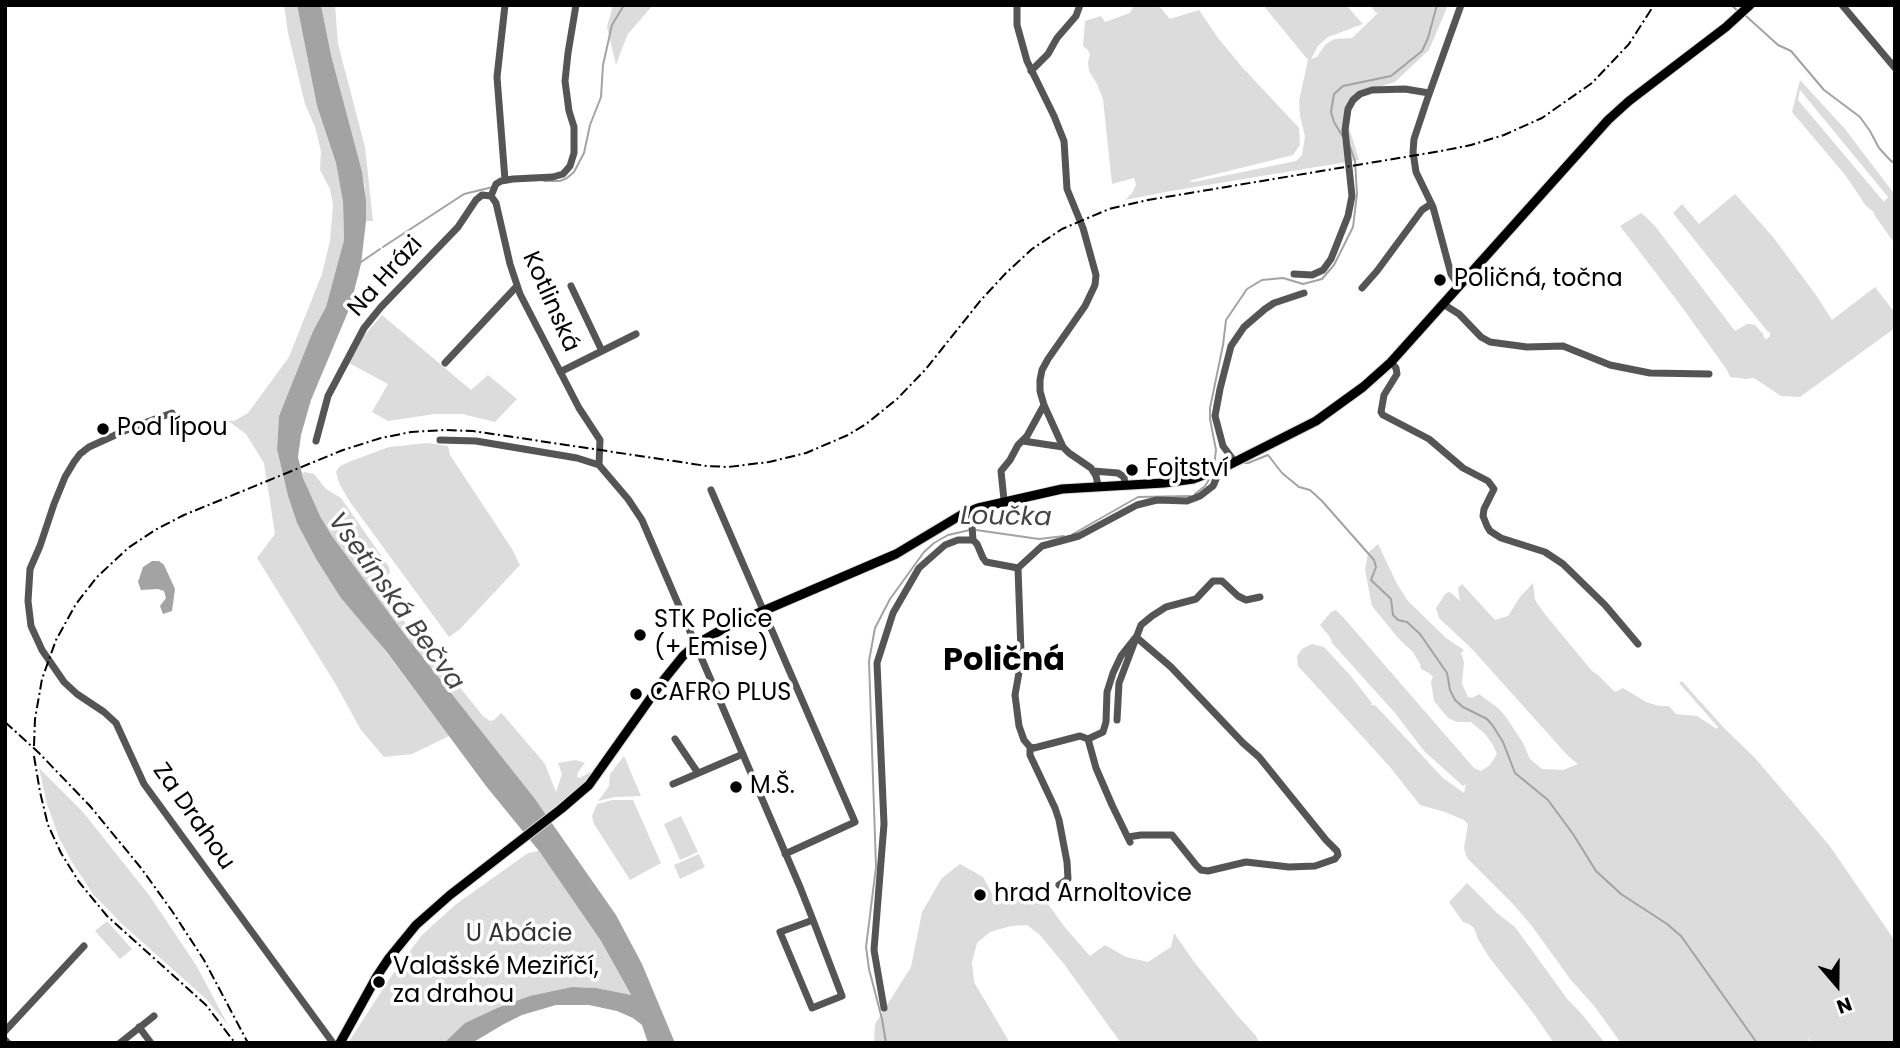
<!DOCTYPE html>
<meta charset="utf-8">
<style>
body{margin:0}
#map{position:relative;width:1900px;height:1048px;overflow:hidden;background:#fff;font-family:Poppins,sans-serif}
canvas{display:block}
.frame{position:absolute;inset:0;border:7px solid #000;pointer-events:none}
.north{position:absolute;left:1802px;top:950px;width:70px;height:70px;-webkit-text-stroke:5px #fff;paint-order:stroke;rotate:160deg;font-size:19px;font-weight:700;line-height:28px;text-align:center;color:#000}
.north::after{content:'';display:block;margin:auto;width:24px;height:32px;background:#000;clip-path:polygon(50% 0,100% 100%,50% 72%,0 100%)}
</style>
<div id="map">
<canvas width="1900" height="1048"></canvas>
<div class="frame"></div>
<div class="north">N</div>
</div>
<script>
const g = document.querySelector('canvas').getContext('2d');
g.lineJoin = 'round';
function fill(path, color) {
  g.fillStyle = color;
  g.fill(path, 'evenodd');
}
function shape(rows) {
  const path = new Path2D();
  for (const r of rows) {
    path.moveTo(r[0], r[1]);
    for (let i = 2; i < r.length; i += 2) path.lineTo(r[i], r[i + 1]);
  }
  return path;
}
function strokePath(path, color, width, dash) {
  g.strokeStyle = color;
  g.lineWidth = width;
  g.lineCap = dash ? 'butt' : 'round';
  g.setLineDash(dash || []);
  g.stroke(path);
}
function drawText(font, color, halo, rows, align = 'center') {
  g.font = font + ' Poppins,sans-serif';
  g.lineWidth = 7;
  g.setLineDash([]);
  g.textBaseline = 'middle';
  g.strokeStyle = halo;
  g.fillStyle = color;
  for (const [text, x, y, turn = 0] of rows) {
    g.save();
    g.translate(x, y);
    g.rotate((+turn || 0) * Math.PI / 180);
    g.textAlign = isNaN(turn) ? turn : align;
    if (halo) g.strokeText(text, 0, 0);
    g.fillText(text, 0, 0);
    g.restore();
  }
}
const green = shape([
 [284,5,297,5,317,106,336,163,343,202,344,240,326,307,313,331,279,416,277,449,288,496,297,523,315,557,449,736,412,754,384,757,361,730,335,683,257,558,275,534,264,463,246,434,227,420,234,421,248,413,289,357,322,274,330,241,333,205,330,189,320,170,321,151,315,127,305,104,288,33],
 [321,5,335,5,338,44,365,147,373,221,366,221,365,186,331,55],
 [613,5,653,5,628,34,623,46,616,65,607,27],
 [1134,5,1158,5,1170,19,1199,10,1218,38,1242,67,1299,128,1300,145,1293,155,1188,181,1194,182,1296,161,1302,155,1305,136,1300,116,1299,101,1308,60,1263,5,1346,5,1363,24,1328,37,1318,46,1311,59,1317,57,1325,45,1329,42,1335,39,1352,38,1379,12,1376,13,1370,5,1448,5,1429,50,1395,82,1359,93,1346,118,1359,160,1171,191,1125,200,1132,193,1136,185,1134,178,1112,184,1103,99,1097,84,1089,71,1088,62,1090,55,1088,50,1083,46,1085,21,1101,16,1105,22,1130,13],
 [1800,80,1845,129,1895,195,1895,244,1875,216,1874,212,1866,206,1846,176,1792,112],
 [1800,90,1888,197,1884,202,1798,100],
 [1735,194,1773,237,1816,295,1832,320,1875,287,1895,313,1895,328,1800,397,1781,396,1754,378,1746,379,1730,377,1727,370,1682,307,1620,226,1641,213,1646,217,1655,226,1735,331,1747,324,1751,324,1755,325,1763,334,1764,338,1767,339,1770,336,1770,332,1768,332,1673,213,1682,204,1699,224],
 [382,315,471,390,488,375,517,399,495,422,462,414,435,414,388,421,372,412,388,384,349,363,363,337],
 [427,443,448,446,450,455,512,549,520,565,460,629,449,637,350,502,340,485,336,472,340,466,351,461,389,447],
 [304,472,314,474,326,489,341,498,389,567,390,572,388,575,376,568,375,571,390,601,408,627,429,649,483,716,490,721,494,720,501,713,505,717,545,764,556,792,562,774,558,763,576,760,585,763,578,772,577,777,580,778,590,772,593,775,562,803,547,815,404,635,332,536,320,516,306,486,302,474],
 [1378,544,1397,584,1408,601,1446,638,1464,650,1461,653,1464,662,1462,684,1468,697,1472,698,1479,694,1498,708,1506,717,1523,743,1530,759,1542,769,1563,770,1578,764,1569,757,1472,649,1439,618,1436,608,1446,593,1450,592,1460,601,1458,588,1462,584,1495,620,1508,616,1520,597,1533,583,1535,600,1544,613,1592,671,1598,675,1615,692,1623,688,1646,702,1659,706,1669,706,1676,714,1697,716,1717,729,1718,727,1679,683,1682,681,1724,728,1755,758,1829,845,1895,941,1895,1043,1812,1043,1808,1037,1810,1043,1621,1043,1595,1007,1571,980,1531,925,1513,904,1467,858,1464,848,1468,824,1464,820,1445,812,1420,805,1390,767,1298,666,1297,656,1302,649,1312,644,1324,647,1350,675,1372,703,1371,705,1375,705,1443,778,1464,793,1466,784,1463,786,1424,751,1395,713,1332,643,1330,637,1320,625,1331,612,1336,610,1343,617,1474,768,1481,771,1490,765,1497,754,1493,745,1485,734,1471,722,1457,722,1448,718,1434,701,1431,682,1433,677,1429,673,1421,669,1420,664,1413,652,1398,638,1372,606,1365,570,1368,553],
 [624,756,641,796,615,797,598,801,609,786,610,774],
 [39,768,83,812,149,895,196,965,228,1025,206,999,121,923,93,894,72,862,59,838,47,804],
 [613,800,633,800,661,863,630,880,594,824,592,816,597,804],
 [681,816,698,852,680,860,664,824],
 [539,851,601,941,631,996,596,988,572,987,497,1008,465,1023,444,1043,348,1043,390,978,422,935,455,905,528,853],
 [699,854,705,867,680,879,674,865],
 [960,864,983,877,996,901,1016,892,1048,904,1063,925,1090,956,1105,945,1126,957,1148,962,1171,947,1174,933,1195,963,1237,1015,1256,1036,1259,1043,1121,1043,1064,964,1039,934,1027,925,1011,926,990,932,977,943,972,962,974,982,1010,1043,874,1043,875,1024,911,967,922,912,942,878],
 [1467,883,1497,913,1515,927,1568,1000,1580,1012,1605,1043,1554,1043,1534,1014,1489,957,1478,939,1474,928,1469,924,1463,922,1449,902],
 [107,921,132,949,120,959,95,931]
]);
const water = shape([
 [297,5,321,5,331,55,362,172,366,200,366,221,361,264,350,307,311,400,301,435,298,457,303,478,320,516,332,536,405,635,535,799,616,915,642,964,675,1043,648,1043,642,1025,633,1018,617,1011,589,1005,556,1005,522,1015,504,1024,472,1043,444,1043,465,1023,497,1008,530,996,572,987,596,988,631,995,601,941,539,851,486,786,386,651,341,598,315,557,297,523,288,496,277,449,279,416,313,331,326,307,344,240,343,202,336,163,317,106],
 [152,561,159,561,164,565,175,589,172,611,163,614,160,606,166,598,164,591,158,589,141,590,138,582,143,567]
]);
const stream = shape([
 [1731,5,1738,11],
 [1746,16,1778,45,1791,51,1824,90,1860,117,1870,131,1879,148,1891,161,1895,163],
 [1343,137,1334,122,1331,112,1334,94,1343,86,1391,76,1422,51,1428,38,1437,5],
 [544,181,560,181,567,178,574,172,584,153,590,125,601,97,603,65,612,25,624,5],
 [383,247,464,194,493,187],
 [361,262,380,249],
 [1243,463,1248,463,1268,455,1282,473,1299,487,1310,490,1322,501,1374,560,1376,567,1371,580,1391,599,1393,615,1398,620,1407,622,1420,634,1447,673,1450,690,1455,700,1463,707,1487,719,1493,726,1503,742,1515,773,1548,800,1573,834,1596,871,1621,894,1667,924,1681,936,1757,1043],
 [1214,466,1216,450,1210,419,1210,408,1223,345,1226,320,1247,289,1262,280,1283,278,1303,284,1322,279,1334,265,1353,227,1357,194,1355,161,1350,147],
 [1195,494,1205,486,1210,478],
 [976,530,1039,539,1064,536],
 [1073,534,1138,497,1190,496],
 [886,1043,882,1019,869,969,866,947,876,867,869,661,875,628,890,599,924,552,934,543,948,535,970,530]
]);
const minor = shape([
 [505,5,497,77,505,180],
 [576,5,568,53,565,81,569,111,574,127,574,153,570,166,563,174,553,177,513,179,501,181,496,184,491,196,496,203,510,264,520,294,579,408,600,440,599,465,628,499,642,520,800,887,813,920,842,996,812,1008,780,932,813,920],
 [1017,5,1017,25,1027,61,1054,116,1064,141,1067,189,1083,228,1096,275,1095,285,1085,306,1048,359,1042,370,1040,380,1040,391,1044,405,1063,447,1069,453,1091,468,1096,476,1098,485],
 [1842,5,1895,68],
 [1031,71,1048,54,1057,38,1076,16,1080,5],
 [1294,274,1312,275,1323,270,1331,259,1348,216,1352,196,1345,130,1348,109,1353,100,1360,94,1372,90,1405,89,1429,93],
 [571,286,602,351],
 [1459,286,1451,274,1433,207,1416,172,1413,152,1414,139,1427,100,1461,5],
 [1362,288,1377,271,1422,210,1431,204],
 [1443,304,1459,314,1481,337,1490,342,1527,347,1563,346,1610,365,1650,373,1709,374],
 [1391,362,1396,368,1397,374,1384,395,1381,412,1383,415,1429,439,1463,468,1488,481,1494,489,1484,509,1483,516,1487,526,1490,531,1501,538,1545,552,1563,564,1605,605,1638,644],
 [445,363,517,286],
 [560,372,636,334],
 [172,413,133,427,89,447,80,454,74,462,65,477,54,504,40,546,30,569,28,601,31,626,42,650,64,682,77,694,104,712,116,723,144,784,333,1043],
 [440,440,476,441,577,458,599,465],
 [316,441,328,396,364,328,381,307,458,227,476,200,482,195,491,196],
 [1023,441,1063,447],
 [1235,462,1223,446,1215,416,1220,389,1231,346,1244,327,1265,309,1274,303,1304,293],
 [1093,471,1118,473,1124,477,1125,485],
 [711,490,855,822,785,854],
 [1004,500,1001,471,1010,460,1018,445,1027,436,1044,405],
 [973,540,977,544,983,558,986,562,1018,568,1042,546,1079,536,1137,505,1157,500,1187,501,1200,496,1213,486,1216,479,1216,471],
 [1018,568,1021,652,1020,667,1015,695,1019,726,1024,740,1030,747,1034,748,1080,736,1088,739,1096,768,1112,805,1130,842],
 [1117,720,1119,683,1141,625,1152,616,1166,607,1196,599,1213,581,1222,581,1238,596,1246,600,1260,597],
 [675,739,698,773],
 [1088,739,1103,732,1106,722,1107,692,1113,673,1121,656,1136,637,1171,667,1243,743,1259,757,1326,840,1337,851,1338,855,1335,859,1315,866,1289,867,1246,862,1208,871,1201,870,1196,865,1172,835,1141,835,1128,837],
 [1030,747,1030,755,1055,808,1059,820,1067,862,1068,879,1059,885],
 [673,784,743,754],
 [884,1008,874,950,884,824,877,663,893,613,919,568,945,545,958,540,973,540,972,526,966,512],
 [139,1027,151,1043],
 [5,1031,84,946],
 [5,1040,8,1043],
 [120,1043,154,1016]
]);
const major = shape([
 [340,1043,377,976,389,958,416,925,450,895,561,809,589,785,662,682,683,656,695,645,728,626,896,554,961,515,978,508,1062,489,1164,483,1193,479,1225,467,1316,421,1363,387,1391,362,1608,120,1629,101,1726,27,1750,5]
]);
const rail = shape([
 [5,722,39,753,90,806,141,868,172,911,204,960,248,1043],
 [34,746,35,719,42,679,56,640,76,604,97,577,128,548,155,530,184,515,343,450,381,438,411,432,444,430,473,431,707,466,728,467,769,462,806,453,848,435,866,424,897,399,925,370,981,300,1006,273,1032,249,1062,229,1109,209,1148,200,1441,151,1471,145,1504,135,1542,118,1592,83,1629,44,1654,5],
 [34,756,40,792,48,825,61,853,79,882,107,916,206,1005,235,1043]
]);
const markers = [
 [1440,280,7,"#000"],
 [103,429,7,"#000"],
 [1132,470,7,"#000"],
 [640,635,7,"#000"],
 [636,694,7,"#000"],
 [736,787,7,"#000"],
 [980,895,7,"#000"],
 [379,982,7,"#000"]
];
const streetNames = [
 ["Na Hrázi",386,277,-48],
 ["Kotlinská",550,302,66],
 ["Za Drahou",193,817,55]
];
const poiNames = [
 ["Poličná, točna",1454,280],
 ["Pod lípou",117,429],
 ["Fojtství",1146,470],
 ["STK Police",654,621],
 ["(+ Emise)",654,649],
 ["CAFRO PLUS",650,694],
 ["M.Š.",750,787],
 ["hrad Arnoltovice",994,895],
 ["Valašské Meziříčí,",393,968],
 ["za drahou",393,996]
];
const parkNames = [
 ["U Abácie",519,935]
];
const waterNames = [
 ["Loučka",1006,518,1],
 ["Vsetínská Bečva",395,602,54]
];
const districtNames = [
 ["Poličná",1004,662]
];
fill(green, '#dcdcdc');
fill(water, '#a3a3a3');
strokePath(stream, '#a3a3a3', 2);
strokePath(major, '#dbdbdb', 11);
strokePath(minor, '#555', 7);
strokePath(major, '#000', 9);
strokePath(rail, '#000', 2, [10, 3.5, 2, 3.5]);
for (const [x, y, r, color] of markers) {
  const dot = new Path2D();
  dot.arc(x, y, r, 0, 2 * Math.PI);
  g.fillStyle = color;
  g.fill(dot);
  strokePath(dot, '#fff', 2.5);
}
drawText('24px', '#000', '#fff', streetNames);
drawText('24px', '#000', '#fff', poiNames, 'left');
drawText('24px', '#333', '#fff', parkNames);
drawText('italic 26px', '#444', '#fff', waterNames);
drawText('bold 32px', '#000', '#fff', districtNames);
</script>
